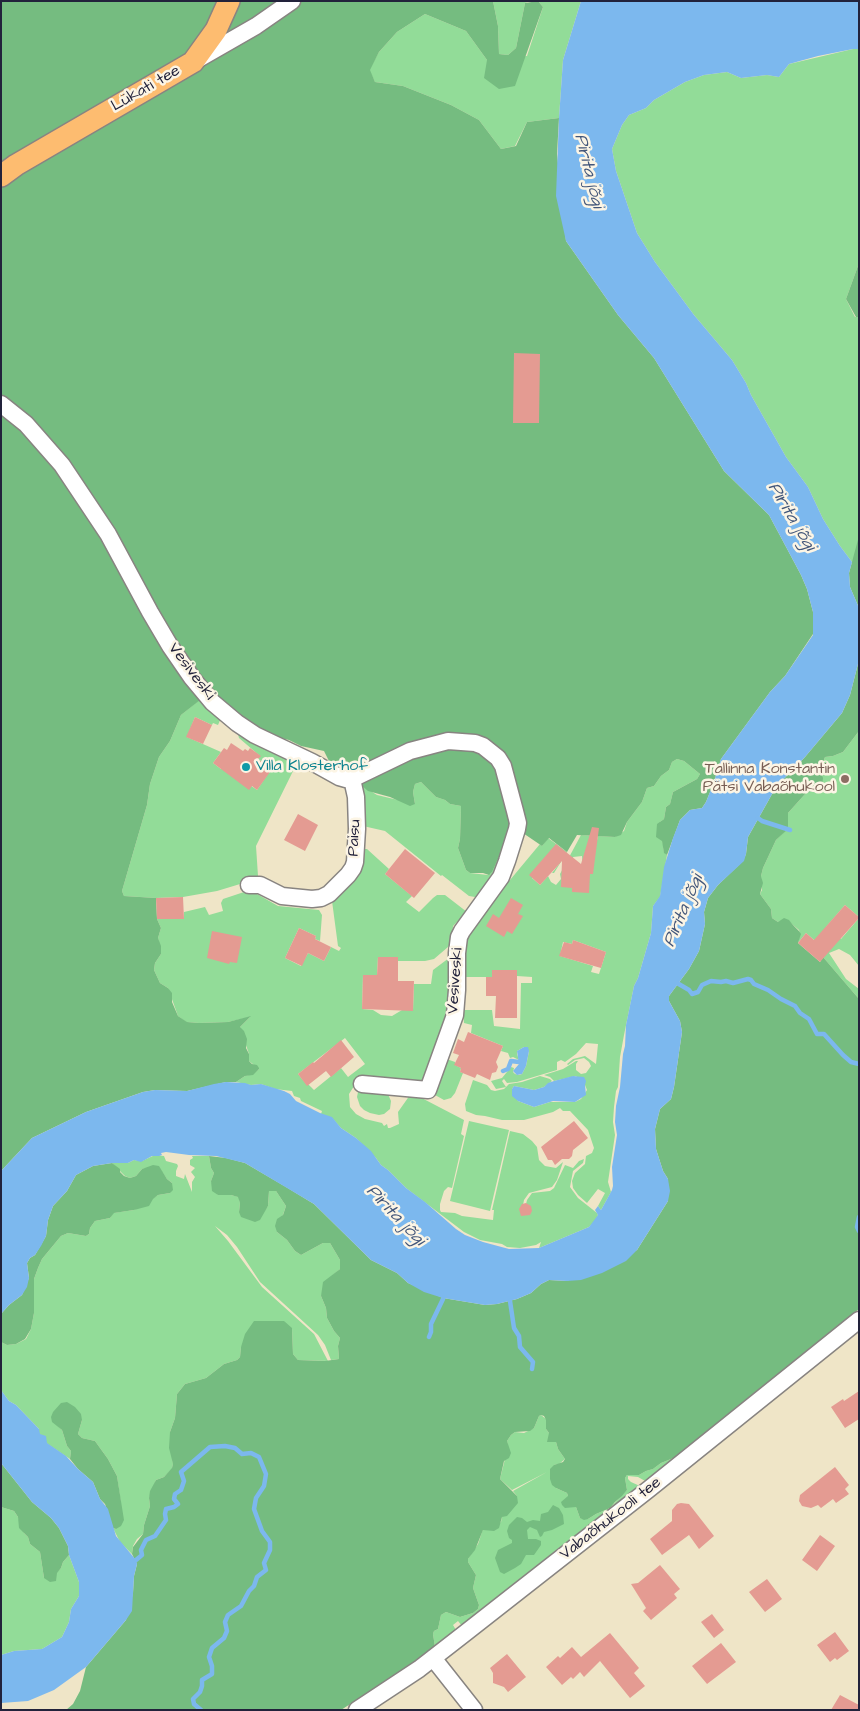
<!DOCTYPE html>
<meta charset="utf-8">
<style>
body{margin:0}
#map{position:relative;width:860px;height:1711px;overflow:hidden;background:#efe5c7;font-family:"Architects Daughter",sans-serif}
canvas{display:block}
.frame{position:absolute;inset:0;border:2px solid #22223b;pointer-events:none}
</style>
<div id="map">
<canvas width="860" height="1711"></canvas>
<div class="frame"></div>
</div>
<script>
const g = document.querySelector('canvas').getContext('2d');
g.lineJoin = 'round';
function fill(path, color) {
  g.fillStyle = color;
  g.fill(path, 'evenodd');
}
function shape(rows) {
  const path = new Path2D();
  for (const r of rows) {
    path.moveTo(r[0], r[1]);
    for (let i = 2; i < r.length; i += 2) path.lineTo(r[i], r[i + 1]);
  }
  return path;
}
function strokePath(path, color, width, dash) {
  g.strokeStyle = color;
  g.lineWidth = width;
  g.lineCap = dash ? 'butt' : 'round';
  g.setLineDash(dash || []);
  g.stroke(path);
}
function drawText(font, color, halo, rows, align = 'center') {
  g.font = font + ' "Architects Daughter",sans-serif';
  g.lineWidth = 5;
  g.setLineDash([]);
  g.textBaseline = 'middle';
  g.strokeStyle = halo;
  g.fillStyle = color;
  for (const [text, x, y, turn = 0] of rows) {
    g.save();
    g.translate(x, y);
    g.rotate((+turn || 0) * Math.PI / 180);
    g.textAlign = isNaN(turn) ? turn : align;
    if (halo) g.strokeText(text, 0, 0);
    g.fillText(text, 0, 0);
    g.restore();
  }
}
const green = shape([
 [493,1,531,1,525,3,516,48,508,55,499,54,498,26],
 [538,1,581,1,563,60,559,118,527,122,515,146,501,149,479,120,451,105,403,86,375,82,369,70,379,52,397,32,425,14,466,31,487,60,527,56,543,7],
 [853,49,859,49,859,263,846,299,855,317,859,317,859,560,852,562,840,546,823,519,808,487,786,457,751,395,746,383,732,360,694,315,655,262,637,233,616,171,612,149,622,125,629,115,646,108,654,100,685,82,704,75,727,72,741,78,767,75,779,77,789,64],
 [203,697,221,718,218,725,213,723,212,725,195,717,187,737,221,752,213,763,221,769,223,766,257,790,269,772,265,769,267,765,258,759,260,756,239,738,238,734,240,731,299,759,256,846,258,876,252,878,250,881,217,891,183,897,156,898,124,896,122,891,147,805,150,784,159,757,170,741,181,715],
 [859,731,859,917,845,905,826,927,841,939,859,918,859,966,850,955,839,949,829,953,846,979,859,989,859,999,823,957,828,952,806,933,798,943,800,934,799,930,793,925,788,920,778,922,772,918,771,909,760,894,762,890,761,876,763,868,776,840,788,828,788,813,806,793,820,772,825,757,833,756,843,752],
 [677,759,684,761,700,774,697,779,673,792,670,804,666,807,664,819,660,822,664,852,667,855,660,897,653,906,651,933,638,978,634,986,624,1035,620,1057,618,1087,616,1091,614,1107,613,1122,615,1135,608,1182,611,1192,601,1210,598,1206,605,1193,598,1189,587,1203,578,1195,573,1188,572,1181,575,1173,585,1164,586,1156,592,1153,594,1148,588,1130,570,1111,563,1111,560,1108,553,1112,524,1120,502,1120,485,1116,476,1115,466,1111,465,1104,473,1080,487,1085,491,1090,495,1091,504,1089,509,1084,522,1082,540,1076,550,1079,552,1081,544,1087,534,1090,514,1086,512,1089,518,1101,534,1107,550,1102,575,1102,581,1099,587,1090,585,1085,576,1076,554,1081,550,1077,544,1075,563,1069,576,1061,578,1061,576,1064,576,1070,581,1074,586,1073,591,1066,589,1062,584,1058,575,1060,568,1065,567,1064,573,1059,585,1056,596,1064,598,1044,586,1043,576,1054,565,1062,561,1060,557,1062,557,1070,517,1082,507,1083,504,1079,502,1081,506,1087,496,1089,491,1081,502,1078,511,1067,514,1068,513,1072,515,1074,519,1075,522,1074,526,1066,529,1051,524,1047,517,1051,517,1054,519,1060,513,1057,510,1058,508,1053,501,1051,503,1046,471,1033,472,1025,464,1023,463,1010,492,1010,494,1026,520,1029,521,983,532,983,532,977,517,976,517,970,492,970,492,977,463,977,463,948,472,930,470,928,540,844,542,846,548,838,567,852,554,873,552,873,559,864,537,873,532,878,540,885,548,876,551,882,556,885,561,879,560,874,581,835,590,836,596,845,598,836,615,837,624,831,627,822,642,802,647,788,654,786,661,776,669,770,672,762],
 [582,856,583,870,579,892,572,892,574,871,573,857],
 [573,940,606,952,599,974,591,972,593,966,560,956,563,942,572,944],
 [421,782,436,797,445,800,450,804,461,806,460,839,458,848,466,870,470,873,488,875,491,873,503,848,496,875,481,898,469,896,442,875,441,876,385,831,363,826,361,785,377,795,415,804,413,792,415,784],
 [363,849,367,849,389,869,385,874,412,896,406,902,419,912,433,898,437,895,445,895,467,912,453,926,452,941,448,947,434,959,425,961,398,961,398,957,378,957,377,975,363,975,362,1009,373,1010,381,1015,392,1016,402,1010,413,1010,414,984,431,984,433,970,449,958,452,1003,424,1082,356,1083,349,1094,350,1107,356,1114,365,1119,382,1123,384,1126,387,1124,388,1128,390,1128,399,1124,398,1112,410,1095,414,1094,464,1120,461,1134,464,1136,452,1188,448,1187,444,1191,440,1204,440,1210,441,1212,455,1213,462,1216,493,1220,494,1210,492,1210,510,1131,523,1134,532,1141,537,1147,539,1160,545,1166,556,1168,563,1162,557,1180,552,1187,529,1193,524,1200,523,1205,526,1204,527,1200,532,1193,550,1191,554,1188,565,1165,573,1168,579,1161,584,1159,583,1163,573,1171,570,1187,578,1198,597,1213,598,1215,596,1220,589,1227,539,1248,541,1242,536,1245,520,1248,507,1247,502,1244,480,1240,464,1232,406,1188,388,1170,381,1165,376,1158,356,1138,341,1128,332,1118,321,1114,322,1111,301,1101,300,1098,294,1096,292,1091,275,1089,261,1084,251,1085,236,1082,245,1076,253,1074,259,1069,249,1061,249,1054,240,1027,250,1017,228,1022,199,1023,186,1022,178,1016,168,988,160,983,154,970,155,963,161,954,158,938,161,928,157,919,184,919,184,912,205,907,209,915,223,911,221,903,223,899,250,890,278,906,319,910,322,915,320,941,315,939,316,936,299,928,285,958,301,966,308,953,324,961,331,947,339,951,341,948,338,946,332,901,337,891,360,873],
 [345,1038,365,1064,348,1077,341,1068,314,1090,308,1084,307,1085,298,1074],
 [444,1058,455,1062,455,1065,461,1068,460,1072,463,1073,455,1093,451,1098,444,1100,435,1095,433,1091],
 [360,1089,387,1092,391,1101,390,1109,384,1114,379,1115,370,1113,364,1110,360,1106,357,1097,358,1092],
 [469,1121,509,1130,490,1211,450,1201],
 [155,1155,164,1156,166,1161,177,1164,178,1166,176,1171,176,1176,184,1179,185,1174,192,1192,192,1182,195,1177,191,1172,195,1168,190,1165,190,1160,193,1158,192,1156,209,1156,211,1168,214,1173,211,1181,218,1195,231,1195,239,1197,240,1203,239,1212,261,1215,268,1206,269,1191,276,1191,286,1206,277,1232,287,1240,295,1251,301,1255,323,1243,330,1243,340,1260,340,1269,333,1275,321,1296,326,1308,327,1318,334,1331,340,1338,338,1346,339,1359,331,1360,325,1345,318,1335,260,1282,237,1247,227,1235,215,1226,228,1241,262,1287,314,1334,328,1361,298,1360,293,1354,292,1328,241,1347,240,1357,237,1360,224,1364,206,1378,185,1384,177,1394,175,1418,170,1432,173,1464,172,1469,164,1477,156,1480,149,1498,150,1506,144,1525,143,1534,137,1539,133,1546,132,1554,120,1542,113,1528,116,1529,121,1504,117,1476,108,1459,95,1441,82,1438,78,1434,82,1420,58,1426,62,1430,67,1446,71,1451,70,1459,46,1443,46,1439,39,1435,39,1429,16,1405,9,1401,1,1390,1,1342,7,1345,16,1344,26,1339,31,1329,34,1313,34,1279,38,1268,42,1259,61,1236,68,1233,86,1236,89,1234,90,1228,95,1221,110,1218,113,1213,134,1210,158,1195,170,1193,172,1183,167,1179,158,1166,142,1169,136,1176,130,1178,125,1176,112,1163,128,1163,134,1160,142,1161],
 [541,1415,546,1419,546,1429,549,1433,549,1438,556,1442,558,1449,565,1459,559,1464,554,1465,556,1488,567,1493,568,1496,576,1507,580,1518,588,1519,596,1514,610,1508,627,1490,625,1478,627,1475,639,1475,646,1471,653,1469,661,1463,676,1457,647,1482,638,1477,628,1476,628,1479,631,1482,642,1487,462,1626,458,1621,453,1625,456,1630,435,1647,433,1634,434,1631,438,1629,441,1615,446,1612,460,1617,473,1613,478,1609,479,1605,473,1588,476,1575,468,1562,468,1559,478,1544,483,1529,488,1530,501,1522,502,1517,517,1496,513,1491,547,1472,512,1490,500,1479,508,1447,507,1441,511,1435,515,1432,524,1433,534,1428,539,1416],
 [1,1507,14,1511,18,1517,24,1533,28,1537,30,1544,40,1552,44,1578,56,1573,61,1568,63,1562,69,1555,79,1582,79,1596,71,1609,69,1622,62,1637,42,1649,14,1651,1,1655]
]);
const forest = shape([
 [1,1,493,1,498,26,499,54,508,55,516,48,525,3,538,1,543,7,515,86,499,89,484,78,487,60,466,31,425,14,397,32,379,52,370,70,375,82,403,86,451,105,479,120,501,149,516,146,527,122,559,118,557,154,566,241,618,315,654,358,724,471,769,515,801,575,807,589,813,612,813,634,785,676,770,692,721,759,714,782,706,802,702,808,690,810,680,820,667,855,664,853,662,841,656,837,657,824,664,819,666,807,670,804,673,792,697,779,700,774,684,761,677,759,672,762,669,770,661,776,654,786,647,788,642,802,627,822,621,835,615,837,577,835,567,852,549,838,542,846,520,831,503,848,492,872,489,875,483,873,470,873,466,870,458,848,460,839,461,806,450,804,445,800,436,797,421,782,415,784,413,792,415,804,410,806,390,797,368,791,361,785,332,767,324,751,301,746,289,740,268,735,209,693,181,715,170,741,159,757,150,784,147,805,122,891,124,896,156,898,157,919,161,928,158,938,161,946,161,954,155,963,154,970,160,983,168,988,172,993,172,1002,178,1016,187,1022,199,1023,228,1022,251,1016,240,1027,244,1031,247,1039,246,1048,249,1054,249,1061,252,1064,257,1065,259,1068,259,1069,253,1075,245,1076,236,1082,226,1082,187,1091,155,1090,143,1092,86,1112,32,1138,1,1171],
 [859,263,859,317,856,317,846,299],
 [859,536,859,608,850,587,849,573],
 [859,660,859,731,843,752,833,756,825,757,820,771,823,778,822,787,820,790,806,793,788,813,788,829,776,840,763,868,761,876,763,883,760,894,771,909,772,918,778,922,784,918,789,920,793,925,799,931,801,934,798,943,820,962,823,957,859,999,859,1309,676,1457,661,1463,653,1469,646,1471,639,1475,627,1475,625,1478,627,1490,622,1496,615,1502,610,1508,596,1514,588,1519,584,1520,580,1518,576,1507,565,1508,562,1505,561,1502,568,1496,567,1493,556,1488,552,1485,550,1479,550,1469,554,1465,563,1462,565,1459,558,1449,556,1442,547,1442,549,1433,546,1429,546,1420,544,1416,541,1415,539,1416,534,1428,530,1431,515,1432,511,1435,507,1441,511,1453,509,1458,504,1461,500,1479,517,1496,518,1503,507,1516,502,1517,499,1528,494,1531,483,1530,475,1550,468,1559,468,1562,476,1575,473,1588,479,1605,478,1609,473,1613,460,1617,446,1612,441,1615,438,1629,434,1631,433,1634,435,1647,398,1673,341,1710,66,1710,73,1704,80,1691,86,1667,126,1620,133,1593,134,1576,137,1564,132,1554,133,1547,143,1534,144,1525,150,1506,149,1498,150,1491,156,1480,164,1477,172,1468,173,1464,169,1448,170,1432,175,1418,177,1394,185,1384,206,1378,224,1364,237,1360,240,1357,241,1347,245,1334,254,1321,284,1321,292,1328,293,1354,298,1360,325,1361,339,1359,338,1346,340,1338,334,1331,327,1318,326,1308,321,1296,323,1282,340,1269,340,1260,330,1243,323,1243,301,1255,295,1251,287,1240,277,1232,275,1226,277,1219,283,1215,286,1206,276,1191,269,1191,268,1206,260,1220,255,1222,241,1217,239,1212,240,1203,238,1197,231,1195,218,1195,212,1191,211,1181,214,1173,211,1168,209,1156,226,1158,245,1163,286,1187,314,1204,371,1260,397,1273,408,1283,443,1298,485,1305,497,1304,517,1299,531,1293,541,1284,549,1280,567,1281,637,1250,668,1201,668,1179,663,1171,656,1149,655,1129,660,1109,671,1099,674,1087,682,1032,680,1021,669,1001,669,996,689,969,699,951,705,924,704,912,708,898,718,885,743,861,746,854,748,837,776,787,805,757,842,713,850,695],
 [112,1163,120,1169,120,1172,124,1176,130,1178,136,1176,142,1169,153,1165,159,1166,167,1179,172,1183,173,1190,170,1193,158,1195,153,1199,149,1206,134,1210,114,1213,110,1218,95,1221,90,1228,89,1234,86,1236,68,1233,61,1236,42,1259,38,1268,34,1279,34,1313,31,1329,25,1339,16,1344,7,1345,1,1342,1,1314,9,1305,22,1295,29,1278,27,1263,30,1258,35,1255,46,1236,48,1220,53,1206,67,1191,76,1175,93,1166],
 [67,1402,75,1407,81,1414,82,1420,78,1434,82,1438,95,1441,108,1459,117,1476,124,1520,121,1526,116,1529,113,1528,105,1504,100,1499,93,1482,78,1469,70,1459,71,1451,67,1446,62,1430,52,1422,51,1417,53,1412,61,1403],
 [1,1463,32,1502,51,1518,59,1528,68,1546,69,1555,63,1562,61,1568,57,1573,56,1581,50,1582,44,1578,40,1552,30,1544,28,1537,19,1528,18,1517,14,1511,1,1507],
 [553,1505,559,1508,563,1515,564,1524,552,1530,544,1532,542,1536,540,1537,537,1530,530,1527,527,1530,528,1539,536,1539,541,1541,541,1545,534,1555,526,1555,521,1564,515,1568,504,1574,500,1572,495,1558,498,1550,512,1543,512,1540,509,1538,507,1531,509,1525,517,1517,522,1518,527,1522,533,1520,540,1521,541,1514,548,1512]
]);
const water = shape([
 [581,1,859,1,859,49,853,49,818,56,789,64,779,77,767,75,741,78,727,72,704,75,685,82,654,100,646,108,629,115,622,125,612,149,616,171,637,233,655,262,694,315,732,360,746,383,751,395,786,457,808,487,823,519,840,546,852,562,849,573,850,587,859,608,859,660,850,695,842,713,805,757,776,787,748,837,746,854,744,861,718,885,708,898,704,912,705,924,699,951,689,969,669,996,669,1001,680,1021,682,1032,674,1087,671,1099,660,1109,655,1129,656,1149,663,1171,668,1179,670,1191,668,1201,637,1250,626,1261,602,1273,581,1280,567,1281,549,1280,541,1284,531,1293,517,1299,497,1304,485,1305,443,1298,424,1292,408,1283,397,1273,371,1260,314,1204,245,1163,216,1156,189,1155,166,1152,161,1153,162,1155,159,1156,152,1156,141,1162,134,1160,128,1163,112,1163,93,1166,76,1175,67,1191,53,1206,48,1220,46,1236,41,1246,35,1255,30,1258,27,1263,29,1278,27,1287,22,1295,9,1305,1,1314,1,1171,32,1138,86,1112,143,1092,155,1090,187,1091,214,1084,226,1082,245,1083,251,1085,261,1084,284,1091,290,1094,296,1101,320,1113,332,1117,341,1128,356,1138,371,1151,381,1165,388,1170,406,1188,425,1202,456,1229,465,1235,483,1242,509,1249,539,1248,589,1227,598,1215,595,1210,598,1206,601,1210,612,1190,613,1186,612,1167,617,1135,615,1122,616,1106,620,1087,623,1054,625,1046,626,1025,634,986,638,978,651,933,653,906,660,896,664,867,673,838,680,820,690,810,702,808,706,802,714,782,721,759,770,692,785,676,813,635,813,612,807,589,801,575,769,515,724,471,654,358,618,315,566,241,556,196,559,118,563,60],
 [524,1047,528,1047,529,1051,526,1066,522,1074,517,1075,513,1071,519,1064,517,1051],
 [573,1076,584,1077,586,1081,585,1085,586,1095,575,1102,553,1101,534,1107,518,1101,512,1096,512,1089,514,1086,534,1090,544,1087,548,1083,554,1081],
 [1,1390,9,1401,16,1405,39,1429,40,1434,46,1436,47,1443,66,1456,78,1469,93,1482,100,1499,108,1509,116,1536,136,1560,137,1564,134,1576,132,1611,126,1620,86,1667,54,1690,28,1701,1,1703,1,1655,14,1651,42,1649,62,1637,69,1622,71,1609,79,1596,79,1582,69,1555,68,1546,59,1528,51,1518,32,1502,1,1463]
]);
const stream = shape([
 [758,818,762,821,790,830],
 [677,983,689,990,692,994,698,992,702,985,711,981,721,982,726,981,733,983,748,979,751,980,754,984,768,990,781,999,795,1006,800,1013,809,1019,817,1034,824,1034,843,1055,851,1062,859,1064],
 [503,1071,508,1069,511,1061,519,1062],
 [859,1217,857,1227,859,1231],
 [510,1301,514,1328,519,1336,520,1347,533,1362,532,1369],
 [429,1337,431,1332,431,1324,443,1299],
 [136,1560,142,1555,141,1550,146,1540,155,1536,166,1520,165,1514,166,1509,174,1507,178,1504,174,1499,175,1494,181,1490,184,1481,181,1472,210,1447,225,1446,235,1448,242,1454,251,1453,259,1457,266,1474,264,1486,256,1498,254,1509,262,1531,270,1542,270,1550,264,1563,266,1570,257,1577,254,1586,249,1591,241,1606,228,1615,225,1622,227,1631,224,1638,212,1648,209,1657,212,1666,212,1674,202,1680,202,1686,200,1692,193,1699,194,1704,201,1710]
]);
const building = shape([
 [514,353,540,354,539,423,513,423],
 [195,717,212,725,203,744,186,737],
 [231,743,243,751,245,749,248,751,250,748,261,756,258,759,267,766,265,769,270,772,257,790,252,786,249,790,213,763,224,748,227,750],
 [298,814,318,825,305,851,284,840],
 [592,827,599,828,593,874,590,874,589,893,572,892,572,888,561,887,562,861,540,885,529,875,556,844,581,864],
 [405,849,435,873,414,898,385,874],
 [183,897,184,919,157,919,156,898],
 [511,898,523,905,518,914,523,916,512,934,507,931,504,937,486,926,493,914,499,918],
 [845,905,859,917,859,918,820,962,798,943,806,933,814,940],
 [299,928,316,936,315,939,331,947,324,961,308,953,302,966,285,958],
 [212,931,242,937,237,963,230,962,229,964,207,958],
 [573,940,606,952,601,968,559,956,564,942,572,944],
 [378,957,398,957,398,981,414,981,413,1011,362,1009,363,975,377,975],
 [492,970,517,970,517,1018,495,1018,496,996,486,996,486,977,492,977],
 [468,1032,503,1046,496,1062,498,1067,496,1072,492,1073,490,1080,477,1074,475,1078,460,1072,461,1068,454,1065,459,1055,453,1053,458,1039,464,1042],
 [341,1040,354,1057,331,1077,326,1071,307,1086,298,1074,313,1062,314,1063],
 [574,1121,588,1138,573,1150,572,1156,569,1159,562,1159,555,1165,552,1160,548,1160,541,1147],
 [526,1203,531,1206,532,1211,530,1215,521,1216,519,1209,522,1204],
 [859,1391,859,1419,845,1428,831,1407,843,1399,844,1401],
 [835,1467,849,1485,845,1489,849,1494,836,1503,833,1499,821,1508,818,1505,811,1508,802,1506,799,1501,800,1495],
 [681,1503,689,1504,714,1536,699,1549,689,1535,662,1555,650,1539,672,1521,672,1510,677,1504],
 [820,1535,835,1546,817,1571,802,1560],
 [660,1565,680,1589,674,1594,677,1598,651,1620,643,1611,646,1608,631,1584,638,1583],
 [767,1579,782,1599,765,1612,749,1592],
 [712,1614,724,1630,714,1638,701,1622],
 [835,1632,849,1651,837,1660,835,1658,830,1662,817,1645],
 [610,1633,639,1668,634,1673,645,1686,630,1698,600,1661,584,1677,580,1672,573,1679,571,1677,562,1685,546,1667,558,1656,560,1658,572,1647,581,1657],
 [721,1643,736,1662,707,1684,692,1666],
 [507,1654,526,1677,508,1692,504,1687,493,1683,493,1673,490,1668],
 [840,1695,859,1705,859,1710,831,1710]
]);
const minor = shape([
 [195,61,256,26,292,1],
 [1,404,26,424,62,465,108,534,150,612,170,646,192,678,212,702,237,723,255,735,312,762,339,777,346,779,352,779,410,751,448,741,475,743,483,746,498,758,503,766,515,811,518,823,517,829,507,861,501,877,462,931,459,937,457,953,457,990,455,1015,428,1090,362,1084],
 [249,885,260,885,282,896,312,899,321,898,329,894,348,875,353,868,355,862,357,829,356,797,352,779],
 [433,1658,474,1710],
 [357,1710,419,1669,464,1634,649,1489,859,1320]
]);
const major = shape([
 [1,176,16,165,193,62,216,30,229,1]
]);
const markers = [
 [246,767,5,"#0f9aa8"],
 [845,779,5,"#8d6e63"]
];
const streetNames = [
 ["Lükati tee",146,89,-30],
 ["Vesiveski",191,672,53],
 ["Paisu",355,838,-87],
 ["Vesiveski",456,981,-86],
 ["Vabaõhukooli tee",611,1519,-38]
];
const cultureNames = [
 ["Villa Klosterhof",256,767]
];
const educationNames = [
 ["Tallinna Konstantin",835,770],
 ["Pätsi Vabaõhukool",835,788]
];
const waterNames = [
 ["Pirita jõgi",588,171,76],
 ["Pirita jõgi",791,517,59],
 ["Pirita jõgi",684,911,-67],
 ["Pirita jõgi",395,1216,46]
];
fill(green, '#92dc98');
fill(forest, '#75bc80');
fill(water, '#7cb8ee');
strokePath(stream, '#7cb8ee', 4.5);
fill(building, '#e49b92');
strokePath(minor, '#888481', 19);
strokePath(major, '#888481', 24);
strokePath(minor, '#fff', 16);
strokePath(major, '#fdbc70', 21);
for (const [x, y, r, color] of markers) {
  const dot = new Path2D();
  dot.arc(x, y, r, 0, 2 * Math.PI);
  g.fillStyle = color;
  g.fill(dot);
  strokePath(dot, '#fcf5e5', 2);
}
drawText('16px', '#22223b', '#fcf5e5', streetNames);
drawText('16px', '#0d838f', '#fcf5e5', cultureNames, 'left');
drawText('16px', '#785e54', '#fcf5e5', educationNames, 'right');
drawText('italic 18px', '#42567a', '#fcf5e5', waterNames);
</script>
